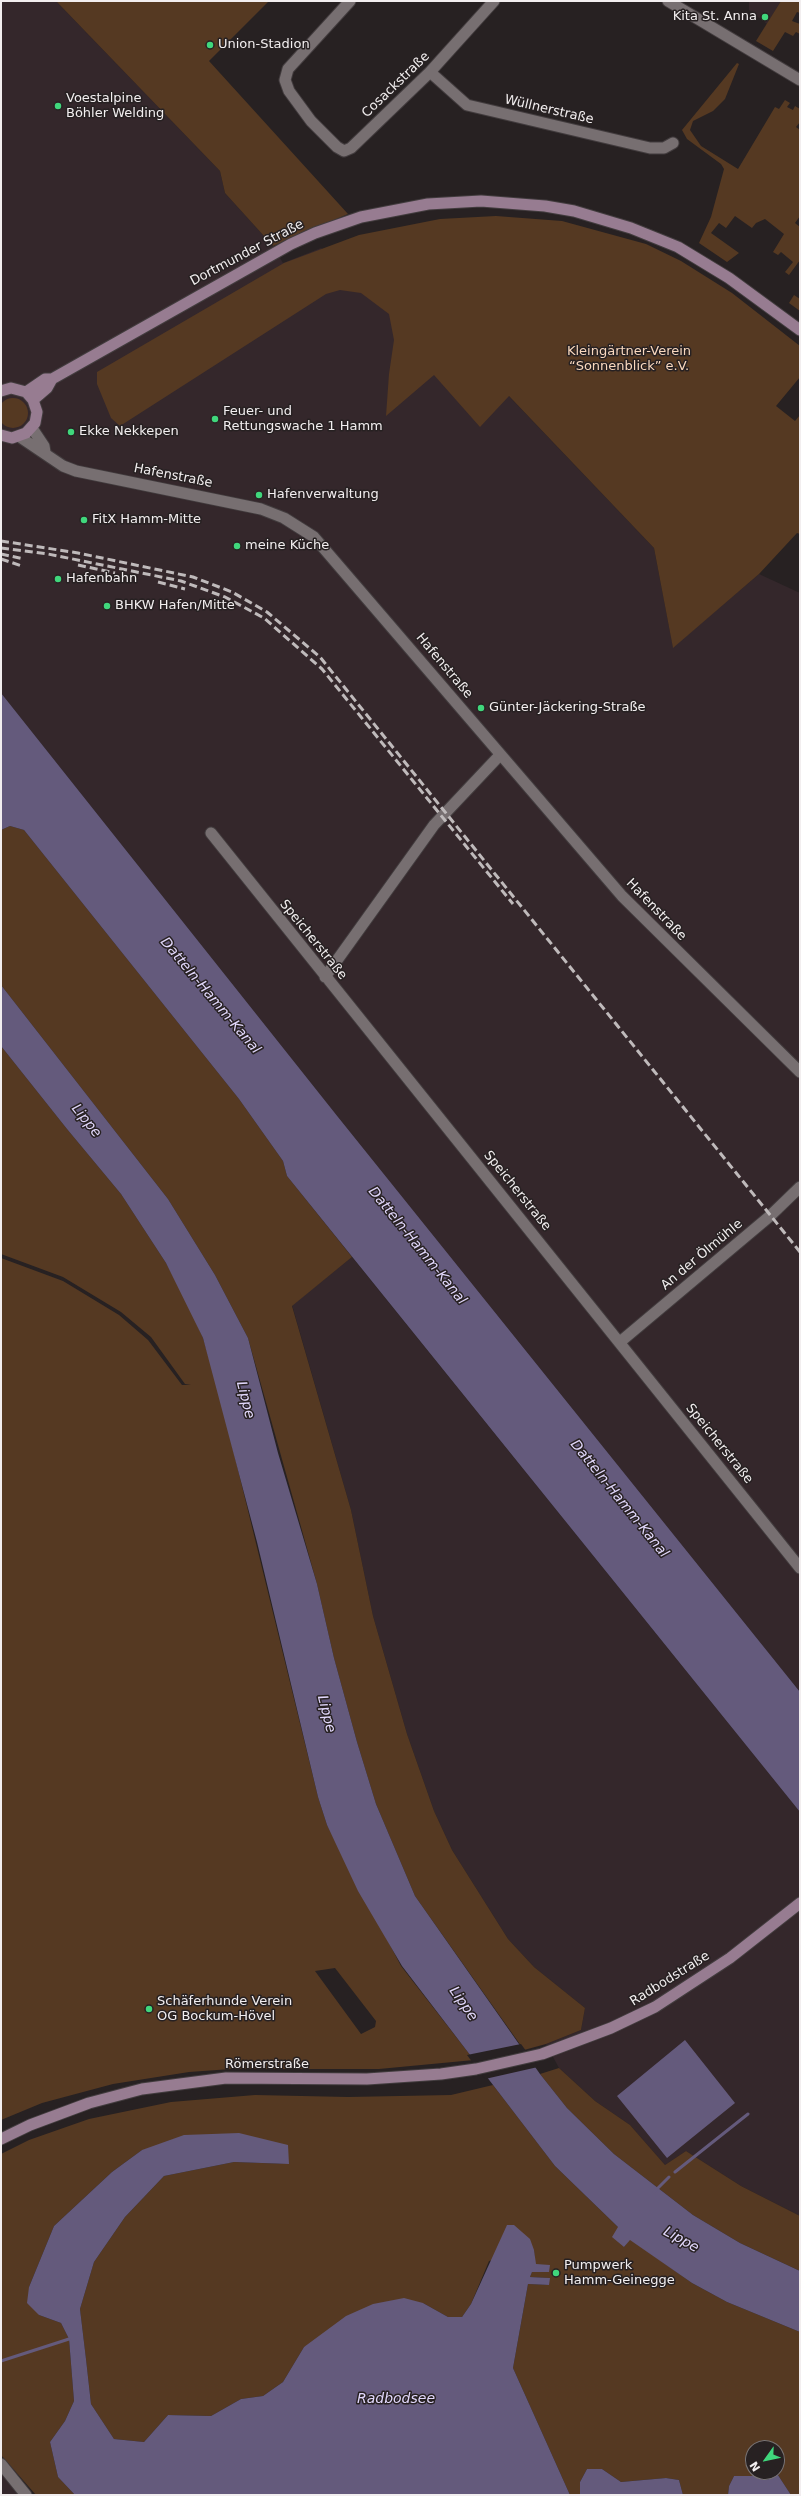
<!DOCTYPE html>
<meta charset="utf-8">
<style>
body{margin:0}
#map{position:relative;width:801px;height:2496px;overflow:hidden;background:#272122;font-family:"DejaVu Sans",sans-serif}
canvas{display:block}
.frame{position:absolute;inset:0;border:2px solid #f2eeef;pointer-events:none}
.north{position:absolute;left:745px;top:2440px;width:40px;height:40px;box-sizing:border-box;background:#272122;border:1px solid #787374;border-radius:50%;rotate:237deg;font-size:11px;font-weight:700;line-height:16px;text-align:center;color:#f2eeef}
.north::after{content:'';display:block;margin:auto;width:14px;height:18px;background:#40d77c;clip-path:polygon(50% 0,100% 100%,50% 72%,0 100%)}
</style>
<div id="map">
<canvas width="801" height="2496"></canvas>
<div class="frame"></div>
<div class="north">N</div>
</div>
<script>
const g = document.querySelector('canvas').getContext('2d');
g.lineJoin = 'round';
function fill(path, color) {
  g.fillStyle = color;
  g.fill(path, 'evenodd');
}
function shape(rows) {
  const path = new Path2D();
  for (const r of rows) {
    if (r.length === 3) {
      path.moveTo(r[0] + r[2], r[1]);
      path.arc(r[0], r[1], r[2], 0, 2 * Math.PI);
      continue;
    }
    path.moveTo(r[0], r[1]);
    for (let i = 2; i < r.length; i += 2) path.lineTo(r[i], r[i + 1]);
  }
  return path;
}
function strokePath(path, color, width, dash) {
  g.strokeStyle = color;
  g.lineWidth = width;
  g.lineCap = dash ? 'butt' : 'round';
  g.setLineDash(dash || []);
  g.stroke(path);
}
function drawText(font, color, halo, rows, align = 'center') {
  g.font = font + ' "DejaVu Sans",sans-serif';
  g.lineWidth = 3;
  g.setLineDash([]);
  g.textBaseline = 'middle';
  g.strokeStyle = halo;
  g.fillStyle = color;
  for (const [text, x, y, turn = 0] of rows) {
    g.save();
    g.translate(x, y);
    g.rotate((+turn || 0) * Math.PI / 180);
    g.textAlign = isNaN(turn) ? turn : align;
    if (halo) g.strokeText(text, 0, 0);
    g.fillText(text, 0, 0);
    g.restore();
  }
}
const built = shape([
 [1,1,56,1,220,171,225,193,273,246,283,263,321,248,462,347,654,548,673,647,759,574,800,593,800,1692,338,1117,1,693],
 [749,1,781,1,767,24,749,10],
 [352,1257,800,1812,800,2216,741,2186,686,2151,665,2165,630,2125,595,2101,559,2068,546,2044,581,2030,585,2008,534,1967,508,1939,452,1850,434,1811,407,1734,373,1616,351,1510,292,1305],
 [1,2459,31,2495,1,2495]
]);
const green = shape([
 [56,1,269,1,209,61,348,214,273,246,225,193,220,171],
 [781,1,800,1,800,13,797,12,792,21,800,24,800,34,796,32,793,36,785,32,773,51,756,41],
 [737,63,739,64,725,99,713,111,693,121,690,130,701,146,738,169,775,107,779,109,785,100,790,103,787,107,793,110,795,106,800,109,800,122,796,127,800,130,800,216,795,223,800,227,800,260,789,275,785,272,793,262,781,252,778,255,773,252,784,234,765,219,756,223,752,228,735,216,726,228,719,223,711,233,739,253,727,262,699,243,711,217,724,169,721,164,687,139,682,130],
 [496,216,562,221,646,244,681,261,732,293,800,346,800,377,776,406,795,421,800,415,800,534,797,533,759,574,673,648,654,548,509,396,480,427,434,375,386,416,389,374,394,340,389,314,361,293,340,290,326,294,120,426,111,418,97,384,97,372,284,263,359,235,440,219],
 [794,295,800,299,800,311,789,303],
 [13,413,15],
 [10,826,24,830,239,1099,283,1161,287,1176,352,1257,292,1306,351,1510,373,1616,407,1734,434,1811,452,1850,508,1939,534,1967,585,2008,581,2030,546,2044,524,2050,415,1896,376,1804,357,1742,334,1658,317,1584,248,1338,215,1275,168,1199,1,985,1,830],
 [1,1046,67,1129,121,1194,166,1263,188,1304,203,1338,218,1388,318,1797,327,1825,401,1966,474,2060,379,2069,231,2069,189,2072,113,2084,42,2103,1,2120,1,1258,63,1281,119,1315,148,1340,182,1385,191,1385,185,1384,151,1337,121,1312,63,1277,1,1254],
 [335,1968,376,2021,375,2027,361,2034,315,1971],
 [559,2068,595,2101,630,2125,665,2165,686,2151,741,2186,800,2216,800,2271,740,2243,693,2215,614,2154,567,2108,540,2074],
 [493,2085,555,2166,619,2228,624,2247,630,2239,692,2283,727,2302,800,2332,800,2495,791,2495,776,2472,777,2448,753,2448,753,2472,765,2472,751,2476,734,2476,729,2486,728,2495,683,2495,679,2480,666,2478,621,2482,602,2469,587,2469,580,2482,580,2495,570,2495,513,2368,528,2284,549,2285,549,2278,530,2277,535,2264,534,2250,489,2261,471,2304,462,2317,448,2317,423,2303,304,2347,283,2382,263,2396,241,2399,211,2416,168,2415,144,2442,114,2439,91,2404,86,2359,80,2309,94,2262,125,2217,164,2176,234,2162,289,2164,142,2150,112,2172,54,2226,29,2287,39,2315,61,2323,69,2339,74,2401,65,2421,50,2442,58,2477,75,2495,36,2495,1,2455,1,2154,29,2140,89,2119,171,2102,255,2095,348,2097,451,2095]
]);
const water = shape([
 [1,693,338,1117,800,1692,800,1812,287,1176,283,1161,239,1099,24,830,10,826,1,830],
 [1,985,168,1199,215,1275,248,1338,278,1453,317,1584,334,1658,357,1742,376,1804,415,1896,540,2074,567,2108,614,2154,693,2215,740,2243,800,2271,800,2332,727,2302,692,2283,630,2240,624,2247,612,2237,618,2227,555,2166,402,1966,358,1891,327,1825,318,1797,257,1542,203,1338,166,1263,121,1194,67,1129,1,1046],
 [685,2040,735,2103,667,2158,617,2096],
 [239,2133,288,2145,289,2164,234,2162,164,2176,125,2217,94,2262,80,2309,86,2359,91,2404,114,2439,144,2442,168,2415,211,2416,241,2399,263,2396,283,2382,304,2347,346,2316,373,2304,404,2298,423,2303,448,2317,462,2317,471,2304,507,2225,514,2225,530,2239,534,2250,536,2264,550,2265,549,2272,532,2272,530,2277,550,2278,549,2285,528,2284,513,2368,570,2495,75,2495,58,2477,50,2442,65,2421,74,2401,69,2339,61,2323,39,2315,27,2303,29,2287,54,2226,112,2172,142,2150,184,2135],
 [587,2469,602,2469,621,2482,666,2478,679,2480,683,2495,580,2495,580,2482],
 [765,2472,776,2472,791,2495,728,2495,729,2486,734,2476,751,2476]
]);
const pier = shape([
 [521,2044,538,2067,485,2079,467,2055]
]);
const stream = shape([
 [675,2172,748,2114],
 [654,2192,669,2177],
 [1,2361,69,2339]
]);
const minor = shape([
 [350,1,288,69,285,80,289,91,311,121,337,147,344,151,351,148,430,72,494,1],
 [668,1,800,80],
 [430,72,467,105,650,148,664,148,673,143],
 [211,833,800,1568],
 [325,977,434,825,500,755],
 [620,1342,770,1216,800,1187],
 [1,2464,26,2495]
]);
const tertiary = shape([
 [32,428,44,446,45,452],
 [20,437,63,466,76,471,261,509,284,518,314,537,622,896,800,1072]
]);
const secondary = shape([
 [1,391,11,388,26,392,33,400,37,412,35,423,26,433,12,438,1,435],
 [26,392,45,379,52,379],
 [33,400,47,388,52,379,291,244,315,233,361,217,428,204,481,201,545,206,574,211,631,228,678,247,729,278,800,330],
 [1,2139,30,2125,89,2103,142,2089,226,2078,367,2079,441,2074,476,2069,542,2054,611,2028,655,2007,730,1958,800,1903]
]);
const rail = shape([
 [1,541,78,553,193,577,232,592,267,612,320,657,800,1252],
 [1,548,48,554,181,581,225,597,264,618,322,669,513,904],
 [1,554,24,559],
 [1,559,22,566],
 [78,565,115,573],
 [158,582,185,589]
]);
const markers = [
 [765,17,4,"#40d77c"],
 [210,45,4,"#40d77c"],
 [58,106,4,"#40d77c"],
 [215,419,4,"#40d77c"],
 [71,432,4,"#40d77c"],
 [259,495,4,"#40d77c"],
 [84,520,4,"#40d77c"],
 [237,546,4,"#40d77c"],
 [58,579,4,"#40d77c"],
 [107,606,4,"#40d77c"],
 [481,708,4,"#40d77c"],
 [149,2009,4,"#40d77c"],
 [556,2273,4,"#40d77c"]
];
const poiNames = [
 ["Kita St. Anna",757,17,"right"],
 ["Union-Stadion",218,45],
 ["Voestalpine",66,99],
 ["Böhler Welding",66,114],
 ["Feuer- und",223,412],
 ["Rettungswache 1 Hamm",223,427],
 ["Ekke Nekkepen",79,432],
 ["Hafenverwaltung",267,495],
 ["FitX Hamm-Mitte",92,520],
 ["meine Küche",245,546],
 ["Hafenbahn",66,579],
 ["BHKW Hafen/Mitte",115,606],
 ["Günter-Jäckering-Straße",489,708],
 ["Schäferhunde Verein",157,2002],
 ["OG Bockum-Hövel",157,2017],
 ["Pumpwerk",564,2266],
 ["Hamm-Geinegge",564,2281]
];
const streetNames = [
 ["Cosackstraße",396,85,-44],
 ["Wüllnerstraße",549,110,13],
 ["Dortmunder Straße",247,253,-28],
 ["Hafenstraße",173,476,11],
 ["Hafenstraße",444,666,50],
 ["Hafenstraße",656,910,46],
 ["Speicherstraße",313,940,51],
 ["Speicherstraße",517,1191,51],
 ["An der Ölmühle",702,1255,-40],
 ["Speicherstraße",719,1444,51],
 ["Radbodstraße",670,1979,-32],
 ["Römerstraße",267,2065]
];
const parkNames = [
 ["Kleingärtner-Verein",629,352],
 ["“Sonnenblick” e.V.",629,367]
];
const waterNames = [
 ["Datteln-Hamm-Kanal",210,996,50],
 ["Lippe",86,1121,51],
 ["Datteln-Hamm-Kanal",417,1246,51],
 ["Lippe",245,1400,76],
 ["Datteln-Hamm-Kanal",619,1499,51],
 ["Lippe",326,1714,76],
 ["Lippe",463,2004,55],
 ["Lippe",681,2240,29],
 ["Radbodsee",396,2399]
];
fill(built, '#34272b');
fill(green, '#553922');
fill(water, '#645a7c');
fill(pier, '#272122');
strokePath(stream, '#645a7c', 3);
strokePath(minor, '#423c3e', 13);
strokePath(tertiary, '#423c3e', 13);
strokePath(secondary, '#423c3e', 13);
strokePath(minor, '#776f71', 11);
strokePath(tertiary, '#776f71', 11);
strokePath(secondary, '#977c91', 11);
strokePath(rail, '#bfbabb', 3, [8, 4]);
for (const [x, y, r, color] of markers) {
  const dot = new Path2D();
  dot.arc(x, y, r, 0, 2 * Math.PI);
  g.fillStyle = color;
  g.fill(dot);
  strokePath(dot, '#272122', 1.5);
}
drawText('13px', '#f2eeef', '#272122', poiNames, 'left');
drawText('13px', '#f2eeef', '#272122', streetNames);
drawText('13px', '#f9d8be', '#272122', parkNames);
drawText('italic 14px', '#e2d8fc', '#272122', waterNames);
</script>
